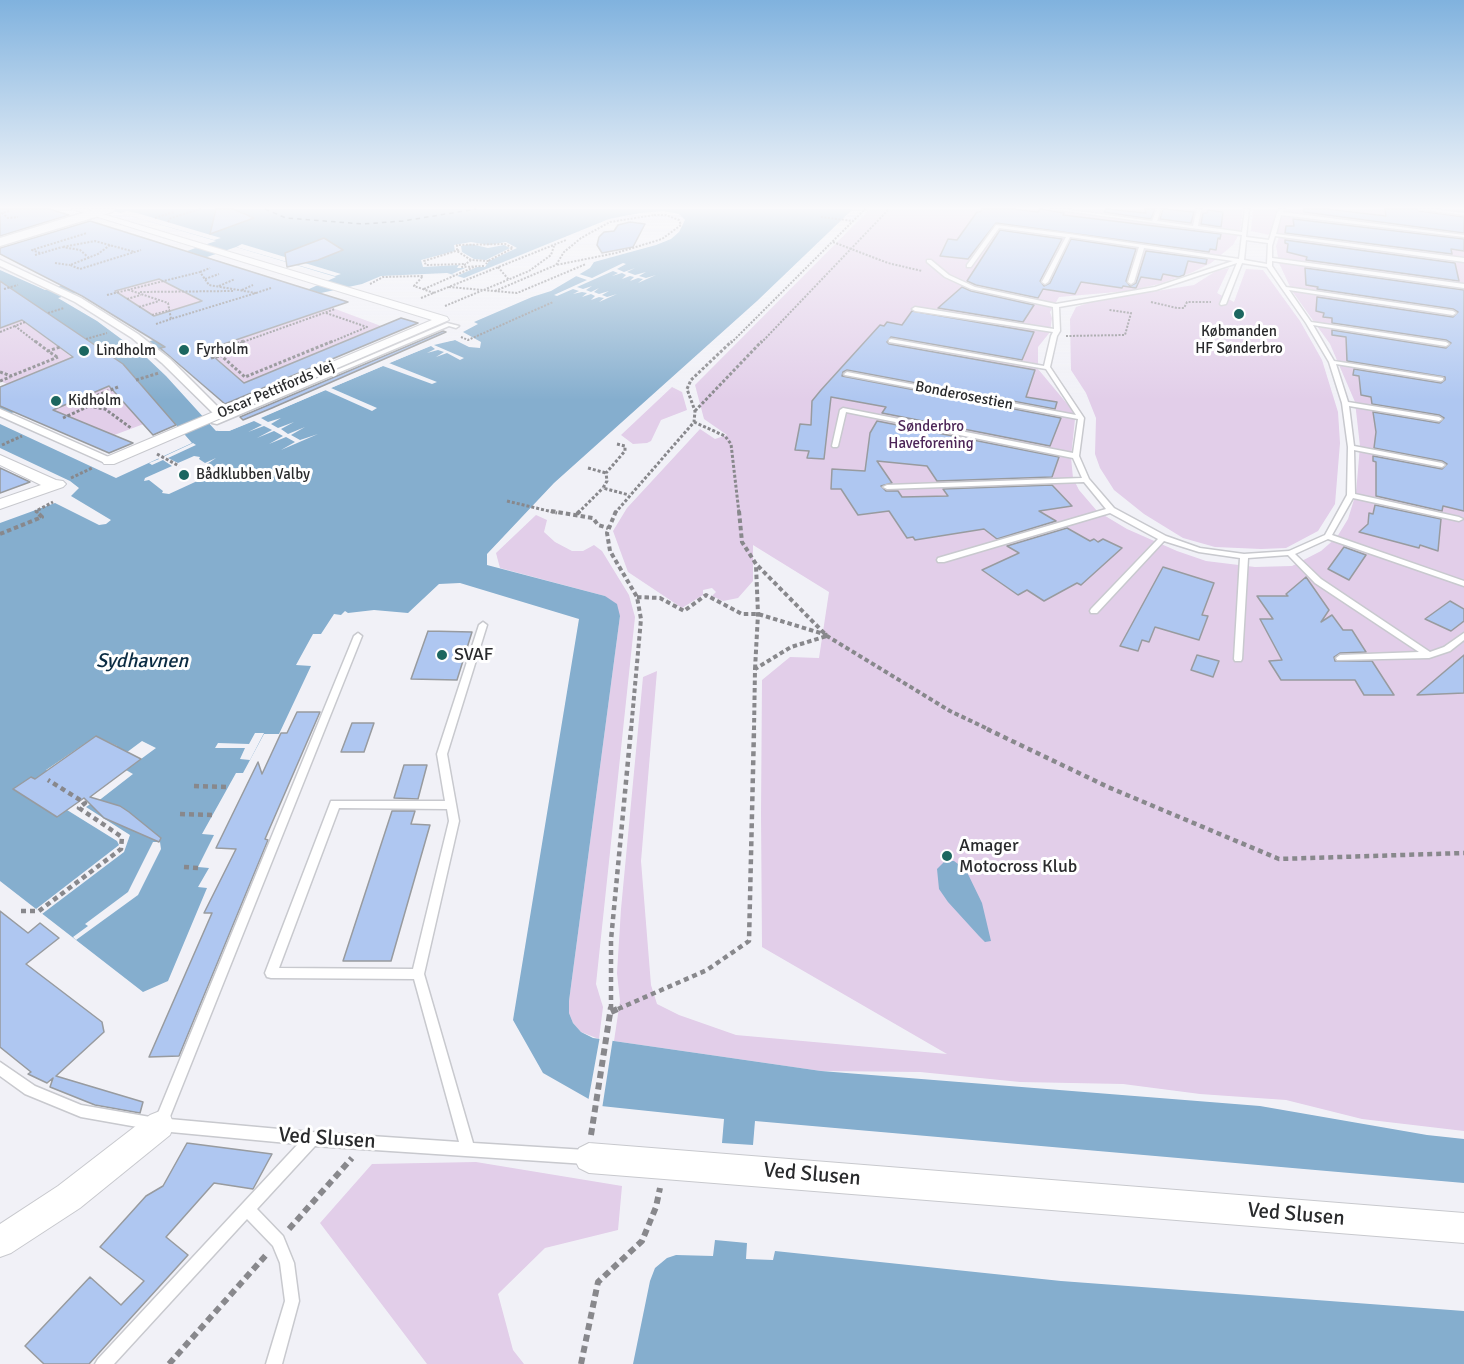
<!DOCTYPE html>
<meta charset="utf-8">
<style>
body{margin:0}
canvas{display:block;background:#f1f1f7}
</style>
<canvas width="1464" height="1364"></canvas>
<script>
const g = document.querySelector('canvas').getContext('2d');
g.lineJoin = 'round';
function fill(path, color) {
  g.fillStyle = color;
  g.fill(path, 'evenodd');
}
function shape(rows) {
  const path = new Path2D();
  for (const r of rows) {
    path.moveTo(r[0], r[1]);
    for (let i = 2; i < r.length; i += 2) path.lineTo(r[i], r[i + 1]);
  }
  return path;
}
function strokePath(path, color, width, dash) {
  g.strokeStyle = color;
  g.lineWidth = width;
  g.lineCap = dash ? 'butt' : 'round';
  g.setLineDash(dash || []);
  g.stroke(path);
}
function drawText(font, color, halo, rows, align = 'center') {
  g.font = font + ' Signika,sans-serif';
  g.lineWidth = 6;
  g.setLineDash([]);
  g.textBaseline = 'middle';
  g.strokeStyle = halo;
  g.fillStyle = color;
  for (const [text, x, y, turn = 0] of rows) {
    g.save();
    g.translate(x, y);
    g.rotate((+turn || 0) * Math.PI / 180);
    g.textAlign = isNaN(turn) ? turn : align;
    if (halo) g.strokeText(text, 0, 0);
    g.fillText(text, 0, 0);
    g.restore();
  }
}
const green = shape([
 [870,209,1243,209,1240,232,1233,245,1211,263,1193,272,1159,284,1128,291,1059,297,1050,312,1052,318,1050,332,1038,347,1038,369,1074,412,1075,419,1071,457,1073,478,1079,490,1097,511,1127,529,1177,551,1206,561,1255,567,1292,566,1321,551,1337,537,1348,519,1356,493,1360,446,1355,402,1330,344,1292,291,1279,263,1276,246,1279,237,1251,231,1253,209,1464,209,1464,1131,1362,1119,1286,1100,1200,1094,1123,1084,1020,1082,920,1072,821,1071,614,1041,620,1001,617,973,621,909,643,677,657,671,641,861,651,985,657,1004,679,1015,736,1035,947,1054,762,947,761,814,762,680,790,657,819,658,829,592,753,545,753,581,738,598,723,601,712,596,716,592,712,588,703,590,703,595,682,608,628,572,613,531,627,508,700,429,715,439,727,435,704,419,695,385],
 [206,266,253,285,159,326,105,294],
 [1229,268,1217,293,1234,302,1246,269,1263,270,1300,321,1322,360,1338,412,1340,443,1335,504,1318,531,1286,548,1261,549,1215,547,1183,538,1144,514,1114,490,1100,468,1095,454,1096,418,1086,393,1071,370,1070,319,1076,307,1094,301,1194,285,1216,271],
 [330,307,381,326,244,387,203,351],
 [22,320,77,361,7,384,0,381,0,328],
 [116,383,114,392,134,414,141,412,149,422,109,437,51,411],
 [672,387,682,392,687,410,661,420,651,441,647,443,633,444,621,435],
 [536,515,547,520,544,532,555,542,572,551,583,551,594,545,602,551,629,595,635,617,596,984,603,1007,599,1039,581,1032,573,1023,569,1013,569,1001,620,616,605,596,500,568,496,553],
 [476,1162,622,1186,618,1230,545,1248,498,1294,513,1350,524,1364,427,1364,320,1223,372,1164]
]);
const water = shape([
 [107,209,853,209,757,301,554,483,487,554,487,565,605,596,617,604,620,616,569,1001,569,1013,573,1023,581,1032,593,1038,821,1071,1260,1106,1427,1135,1464,1139,1464,1183,755,1121,753,1145,722,1143,724,1119,601,1106,543,1073,513,1020,579,619,460,583,439,584,408,613,374,610,348,613,345,611,341,615,334,614,321,634,313,634,296,665,311,666,279,734,264,734,243,773,236,773,202,834,214,835,198,867,209,868,198,887,207,888,168,981,143,992,0,881,0,523,55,503,99,525,106,524,111,520,71,496,79,488,70,481,0,448,0,424,116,478,192,443,124,365,0,418,0,400,109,355,0,287,0,270,45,290,187,251,216,241],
 [664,211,679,214,685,220,679,232,671,239,656,245,594,262,590,268,551,291,532,297,474,322,478,324,463,332,481,342,480,348,469,347,455,340,437,343,229,431,223,429,216,431,166,376,146,357,163,351,160,349,321,293,362,284,381,276,447,273,464,278,609,219,640,213],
 [236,247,336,277,309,289,132,347,97,321,58,298,207,257],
 [945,861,954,861,966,870,982,903,991,941,985,942,979,936,948,902,939,889,937,869],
 [715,1240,747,1243,746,1259,773,1260,775,1251,1061,1281,1464,1311,1464,1364,633,1364,650,1281,655,1268,667,1258,676,1255,713,1256]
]);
const pier = shape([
 [127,211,137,213,221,238,214,240,120,213],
 [471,242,489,245,506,242,517,248,489,261,485,267,477,267,457,276,452,274,465,268,457,268,459,265,423,267,421,260,455,251,454,245],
 [471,244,488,248,504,245,510,248,486,260,474,259,462,252,461,246],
 [242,244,341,274,335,276,236,247],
 [623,263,626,264,617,269,624,272,635,268,627,272,635,275,646,272,639,276,646,278,656,275,638,283,643,279,638,278,630,281,634,277,630,276,622,279,626,275,622,273,612,276,618,273,613,271,577,287,583,289,592,286,586,290,591,292,599,288,594,292,599,294,609,291,602,295,607,297,617,294,599,302,604,298,599,297,591,300,595,296,591,294,582,297,587,293,582,292,573,294,579,291,573,289,557,296,554,295,587,280,573,275,576,273,592,278],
 [451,337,455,340,434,345,464,358,460,360,447,353,436,357,444,352,438,350,427,353,435,349,431,346,389,363,437,382,432,384,383,366,331,388,377,408,372,411,325,390,261,418,268,422,281,418,271,424,278,428,294,422,281,429,288,434,305,427,291,435,300,440,318,434,281,450,295,442,286,437,269,444,283,436,274,431,257,438,272,430,264,426,248,432,262,425,254,421,229,431,216,431,436,340],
 [193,443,196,445,168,458,178,463,194,456,200,457,199,459,205,463,216,458,207,464,212,467,224,463,214,468,219,468,219,471,169,494,162,493,163,491,149,480,144,481,145,478,172,466,163,460,152,465,149,463,159,459,156,456,161,454,165,456],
 [255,733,264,733,250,760,240,759,245,748,215,748,218,743,249,744],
 [96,736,117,746,92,764,103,770,142,741,156,748,126,770,133,774,97,802,95,801,86,807,130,835,124,852,42,914,36,909,119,845,117,841,67,810,57,817,13,789,38,781,50,773,46,770],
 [153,842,160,842,161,849,138,895,76,940,73,937,88,926,85,924,128,892],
 [600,1036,613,1038,602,1109,588,1102]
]);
const ferry = shape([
 [265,209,286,218,363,224,403,221,476,209]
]);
const building = shape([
 [0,209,49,209,69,215,0,236,0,209],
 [216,209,233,209,254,218,210,234,216,209],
 [982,209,1012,209,1038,212,1040,209,1064,213,1063,215,1221,234,1220,239,1218,238,1216,250,1210,249,1209,252,996,223,968,259,940,256,948,239,957,240,977,212,980,212,982,209],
 [1106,209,1146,213,1145,209,1155,209,1151,219,1104,212,1106,209],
 [1163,209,1194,212,1191,223,1160,219,1163,209],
 [1304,209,1326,209,1386,216,1385,209,1417,209,1419,211,1464,217,1464,233,1304,212,1304,209],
 [1208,210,1223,212,1221,227,1201,224,1203,213,1207,213,1208,210],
 [1293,219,1464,239,1464,251,1451,249,1452,254,1285,233,1286,226,1294,226,1293,219],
 [90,221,348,302,206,350,244,383,401,318,418,323,225,404,160,348,165,347,82,296,0,254,0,248,90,221],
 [159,279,202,301,154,316,115,291,159,279],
 [630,222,645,224,633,247,602,253,597,245,599,237,604,232,614,231,618,225,630,222],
 [1000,230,1062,239,1040,281,1044,286,1050,283,1071,239,1136,249,1126,281,1130,286,1136,283,1146,251,1207,259,1206,264,1188,261,1184,275,1179,277,1163,274,1161,280,1141,277,1136,288,1123,286,1122,288,1081,282,1075,294,1043,289,1038,298,976,285,967,281,1000,230],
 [324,238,343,250,318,260,287,267,285,253,324,238],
 [1285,240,1455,263,1459,281,1306,260,1307,257,1287,252,1288,244,1285,243,1285,240],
 [1305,268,1464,290,1464,511,1443,506,1442,511,1376,496,1376,462,1373,461,1373,456,1442,469,1447,464,1442,461,1374,448,1376,432,1373,412,1439,423,1444,418,1439,415,1372,404,1371,397,1361,395,1359,376,1353,375,1354,369,1441,383,1445,380,1445,377,1347,361,1346,337,1332,335,1332,330,1446,348,1451,343,1446,340,1332,323,1332,318,1323,317,1324,313,1316,311,1317,297,1453,317,1458,312,1453,309,1317,289,1318,287,1306,285,1305,268],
 [0,281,123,364,176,425,153,435,109,386,53,410,133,443,109,453,0,406,0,387,73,357,22,320,0,328,0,281],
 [962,287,971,291,1034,305,1023,322,938,308,962,287],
 [912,311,1034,332,1022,360,891,337,887,342,889,344,1035,370,1026,397,1057,402,1055,409,847,370,843,372,842,376,1061,418,1050,446,882,413,886,407,831,397,824,459,807,458,809,451,795,450,800,424,811,425,812,401,821,390,880,325,884,326,887,322,902,325,912,311],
 [443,331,446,332,272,408,243,420,240,417,443,331],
 [877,421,1059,457,1052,477,937,481,927,466,877,461,892,483,881,486,886,491,898,491,902,497,948,496,943,489,1052,485,1072,506,1039,511,1056,521,997,539,984,529,915,540,913,537,907,538,889,511,858,515,841,489,831,489,832,469,865,471,870,433,877,421],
 [0,468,30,482,0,493,0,468],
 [1375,505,1441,519,1438,551,1420,545,1419,548,1359,532,1368,524,1369,513,1373,514,1375,505],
 [1067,528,1090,541,1094,539,1098,542,1103,539,1122,548,1081,585,1077,583,1044,601,1027,590,1018,595,982,570,1019,553,1007,546,1067,528],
 [1344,547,1366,555,1349,580,1328,569,1344,547],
 [1163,567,1214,583,1202,615,1208,616,1199,640,1155,627,1149,642,1142,640,1138,651,1120,646,1163,567],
 [1306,577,1329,610,1321,622,1332,615,1343,630,1352,630,1366,652,1340,653,1334,657,1335,661,1372,661,1394,695,1364,695,1355,680,1281,680,1269,661,1282,660,1260,619,1273,619,1257,596,1288,596,1286,594,1306,577],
 [1450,601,1464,609,1464,621,1451,631,1425,619,1450,601],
 [428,631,472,632,457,680,411,679,428,631],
 [1197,655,1219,661,1213,677,1191,670,1197,655],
 [1464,655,1464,693,1417,695,1464,655],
 [297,712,320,712,265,839,268,840,179,1056,149,1057,212,913,204,913,236,849,216,848,258,762,262,774,281,733,287,733,297,712],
 [352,723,374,723,364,752,341,752,352,723],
 [96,736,141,759,90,797,120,806,129,812,161,838,159,842,104,818,84,798,57,817,13,789,31,777,35,779,96,736],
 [404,765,427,765,418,799,394,798,404,765],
 [392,811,415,811,411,824,430,825,391,961,343,961,392,811],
 [0,911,28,933,40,923,59,938,26,964,102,1022,104,1032,56,1076,143,1102,140,1113,95,1105,50,1087,53,1078,47,1083,28,1074,31,1072,0,1047,0,911],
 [187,1143,272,1154,253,1189,214,1183,166,1237,188,1255,89,1364,44,1364,25,1346,90,1277,121,1305,144,1281,100,1247,146,1196,163,1186,187,1143]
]);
const pathFar4 = shape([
 [2,209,14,209],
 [9,211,2,213,8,218,18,217],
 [654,215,666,215,679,220,681,225,662,239,616,253,556,265,564,252,581,238,610,222,654,215],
 [821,217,853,221],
 [155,218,174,212],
 [168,222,171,218,201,209],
 [833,242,888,263,922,271],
 [110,245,98,254,70,265,80,269,141,250],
 [459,250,424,261,426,265,466,264],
 [40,253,32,250,87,233],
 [35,255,62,247],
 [89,258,80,250,62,247,95,241,135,252],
 [471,260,457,251,457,245,505,244,513,248,488,261],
 [55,263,70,265],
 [484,266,462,267,471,260,488,261,486,264],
 [498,267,509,280],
 [200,272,210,268],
 [205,279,219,274],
 [370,284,383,277,423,276,414,286,434,293],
 [219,286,235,279],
 [449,287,517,293,586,264],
 [4,289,18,285],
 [424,289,474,267],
 [242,290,253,285],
 [495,291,556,265],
 [140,292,234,291],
 [256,293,271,288],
 [107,295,200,272,209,285,256,293,171,319,168,303,129,290],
 [421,298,566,240],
 [127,299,141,295],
 [1151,302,1177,308,1184,308,1187,302,1211,302],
 [445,306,529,271,551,255,554,246],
 [139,307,159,301],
 [48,313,64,308],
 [326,313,367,327,329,343],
 [152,315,170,310],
 [25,322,15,326,37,343],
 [156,324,171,319],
 [0,332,15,326],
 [1066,336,1125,335,1131,313,1109,310],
 [461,337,468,340,553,302],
 [86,339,107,333],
 [240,343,335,309],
 [731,343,865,209],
 [761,343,889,209]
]);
const pathFar3 = shape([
 [35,341,48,351],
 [244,341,216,351,245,377,333,341],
 [57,357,48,351,60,347],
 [211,358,220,356],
 [0,372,11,376,58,357],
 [136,380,159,373],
 [0,381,10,377],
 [118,387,81,402,82,405,105,409,131,428],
 [695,411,762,341],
 [63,418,87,407],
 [694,422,725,436,731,444,739,513],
 [617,444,625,446,625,451,606,473,607,481,603,488,629,495],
 [2,445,22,436],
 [588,468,606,473],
 [71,478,92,468],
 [507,501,557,513],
 [38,513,36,511,53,502],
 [578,513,603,488],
 [615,513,694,422,695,411,687,389,691,380,732,341]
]);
const pathFar2 = shape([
 [551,511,593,518,598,525,608,528],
 [616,511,607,533,610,551,637,597,641,619,631,730],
 [739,511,742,542,756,564,827,636,950,711,990,730],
 [577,514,580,511],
 [0,534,42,517,36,511],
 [637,597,660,598,684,611,706,595,742,614,758,614,827,635],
 [755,669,758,614,756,565],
 [754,730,755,669,791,647,827,636]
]);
const pathFar1 = shape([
 [987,729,1108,787,1279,859,1464,853],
 [194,786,228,787],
 [180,814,212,815],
 [184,867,198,868],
 [21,911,39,911,121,849,122,837,79,808,85,803,48,780],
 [611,1009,611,940,631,729],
 [618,1009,707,970,749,941,754,729]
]);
const path = shape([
 [611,1012,622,1007],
 [591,1135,611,1007],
 [289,1229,352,1158],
 [169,1364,266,1255],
 [581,1364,598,1282,642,1241,656,1207,660,1188]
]);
const service = shape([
 [1052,209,1062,209,1152,221,1157,209,1161,209,1157,221,1193,226,1197,209,1201,209,1198,226,1242,232,1245,209,1249,209,1246,237,1269,240,1277,213,1280,209,1284,209,1282,212,1464,235,1464,237,1281,215,1276,234,1464,258,1464,262,1275,236,1272,246,1272,258,1464,284,1464,288,1272,261,1272,266,1286,287,1453,311,1456,313,1453,315,1289,290,1311,322,1446,342,1449,344,1446,346,1313,325,1334,361,1443,378,1443,380,1441,381,1336,364,1348,402,1439,417,1442,419,1439,421,1349,406,1354,446,1442,463,1445,465,1442,467,1354,450,1355,494,1459,517,1463,519,1459,521,1353,498,1332,535,1464,581,1464,586,1328,539,1295,554,1321,579,1430,652,1444,647,1464,633,1464,640,1450,651,1429,658,1337,660,1336,658,1340,655,1419,652,1315,583,1288,555,1248,558,1242,659,1241,661,1235,661,1234,659,1240,558,1199,552,1164,541,1097,613,1091,613,1090,611,1091,609,1158,539,1110,513,944,562,938,562,937,560,938,558,1106,509,1084,482,887,489,883,487,887,485,1082,478,1073,458,846,412,838,446,837,447,833,447,832,446,840,410,843,408,1073,453,1078,419,845,375,844,374,847,372,1076,415,1046,369,889,342,889,340,891,339,1044,366,1051,336,1053,332,915,311,912,309,915,307,1054,329,1053,307,971,289,945,277,927,262,927,260,931,260,949,275,975,287,1056,304,1155,287,1233,261,1144,248,1134,282,1131,284,1128,282,1139,247,1070,237,1048,282,1045,284,1042,282,1066,237,999,228,971,267,967,267,967,265,996,225,1069,234,1239,259,1242,235,1052,209],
 [1246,240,1268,243,1267,264,1244,260,1246,240],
 [1237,263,1220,304,1221,305,1226,304,1242,263,1267,267,1306,323,1329,362,1342,403,1348,447,1347,495,1325,535,1289,551,1244,554,1200,548,1166,536,1114,508,1089,479,1079,456,1084,418,1050,367,1057,336,1060,331,1059,307,1156,290,1237,263],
 [1419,209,1430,209,1464,213,1464,215,1419,209],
 [447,323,459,326,456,328,449,326,217,424,212,423,447,323],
 [483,622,487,625,447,754,459,821,424,974,473,1143,586,1150,591,1152,593,1157,591,1162,586,1164,315,1146,257,1209,283,1236,294,1263,299,1301,282,1364,266,1364,285,1301,280,1263,273,1246,247,1219,114,1364,95,1364,98,1359,298,1144,160,1131,81,1117,25,1094,0,1076,0,1062,35,1086,81,1105,156,1118,354,636,358,633,362,636,169,1119,312,1132,459,1142,414,979,271,978,267,977,265,973,331,801,445,801,437,754,479,625,483,622],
 [339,808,447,809,449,821,413,969,279,968,339,808]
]);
const pedestrian = shape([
 [0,260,81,298,138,334,170,359,225,414,224,416,216,416,162,363,132,338,75,302,0,266,0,260],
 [0,409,113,459,115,461,113,463,105,463,0,416,0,409]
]);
const minor = shape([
 [72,209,86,209,447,317,449,320,114,464,104,464,102,461,104,458,432,320,72,209],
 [0,455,56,480,63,481,66,484,63,487,0,509,0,499,41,485,0,465,0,455],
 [160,1111,170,1115,174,1125,170,1135,80,1208,11,1253,0,1257,0,1224,58,1186,150,1115,160,1111],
 [589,1143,1464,1213,1464,1243,589,1173,579,1168,574,1158,579,1148,589,1143]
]);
const tertiary = shape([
 [96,209,114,209,112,212,0,246,0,238,96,209]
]);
const pathBridge = shape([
 [157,454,179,466]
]);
const markers = [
 [1239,314,6,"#1c6760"],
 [184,350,6,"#1c6760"],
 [84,351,6,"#1c6760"],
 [56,401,6,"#1c6760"],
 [184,475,6,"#1c6760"],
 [442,655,6,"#1c6760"],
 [947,856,6,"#1c6760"]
];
const farPoinames = [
 ["Købmanden",1239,332,"center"],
 ["HF Sønderbro",1239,349,"center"],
 ["Fyrholm",196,350],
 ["Lindholm",96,351],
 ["Kidholm",68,401],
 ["Bådklubben Valby",196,475]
];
const farStreetnames = [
 ["Oscar Pettifords Vej",276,390,-23],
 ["Bonderosestien",964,396,11]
];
const farParknames = [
 ["Sønderbro",931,427],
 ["Haveforening",931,444]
];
const poiNames = [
 ["SVAF",454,655],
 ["Amager",959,846],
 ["Motocross Klub",959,867]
];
const waterNames = [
 ["Sydhavnen",142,662]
];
const nearStreetnames = [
 ["Ved Slusen",327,1139,4],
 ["Ved Slusen",812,1175,5],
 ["Ved Slusen",1296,1215,5]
];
fill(green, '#e2cee9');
fill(water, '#85aece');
fill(pier, '#f1f1f7');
strokePath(ferry, '#0b2c43', 1.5, [4.5, 4]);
fill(building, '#afc7f1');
strokePath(building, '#989b9f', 1.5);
strokePath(service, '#c8c9ce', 3);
strokePath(pedestrian, '#c8c9ce', 3);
strokePath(minor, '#c8c9ce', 2);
strokePath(tertiary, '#c8c9ce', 3);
strokePath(pathFar4, '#88888c', 2, [2, 1.5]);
strokePath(pathFar3, '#88888c', 3, [3, 2]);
strokePath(pathFar2, '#88888c', 4, [4.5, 3]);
strokePath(pathFar1, '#88888c', 4.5, [5, 4]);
strokePath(path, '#88888c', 6, [7, 4.5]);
fill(service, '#fff');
fill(pedestrian, '#fff');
fill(minor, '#fff');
fill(tertiary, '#fff');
strokePath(pathBridge, '#88888c', 3, [3, 2]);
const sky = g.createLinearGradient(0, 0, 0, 400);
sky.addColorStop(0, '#80b2de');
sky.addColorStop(0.52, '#f9f9fb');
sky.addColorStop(1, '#f9f9fb00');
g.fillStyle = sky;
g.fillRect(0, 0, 1464, 400);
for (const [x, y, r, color] of markers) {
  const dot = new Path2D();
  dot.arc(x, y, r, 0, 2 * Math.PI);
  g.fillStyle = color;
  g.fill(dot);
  strokePath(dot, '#fff', 2);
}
drawText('15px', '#292a2c', '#fff', farPoinames, 'left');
drawText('15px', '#292a2c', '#fff', farStreetnames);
drawText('15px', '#4c2557', '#fff', farParknames);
drawText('18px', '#292a2c', '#fff', poiNames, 'left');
drawText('italic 20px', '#0b2c43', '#fff', waterNames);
drawText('21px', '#292a2c', '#fff', nearStreetnames);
</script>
